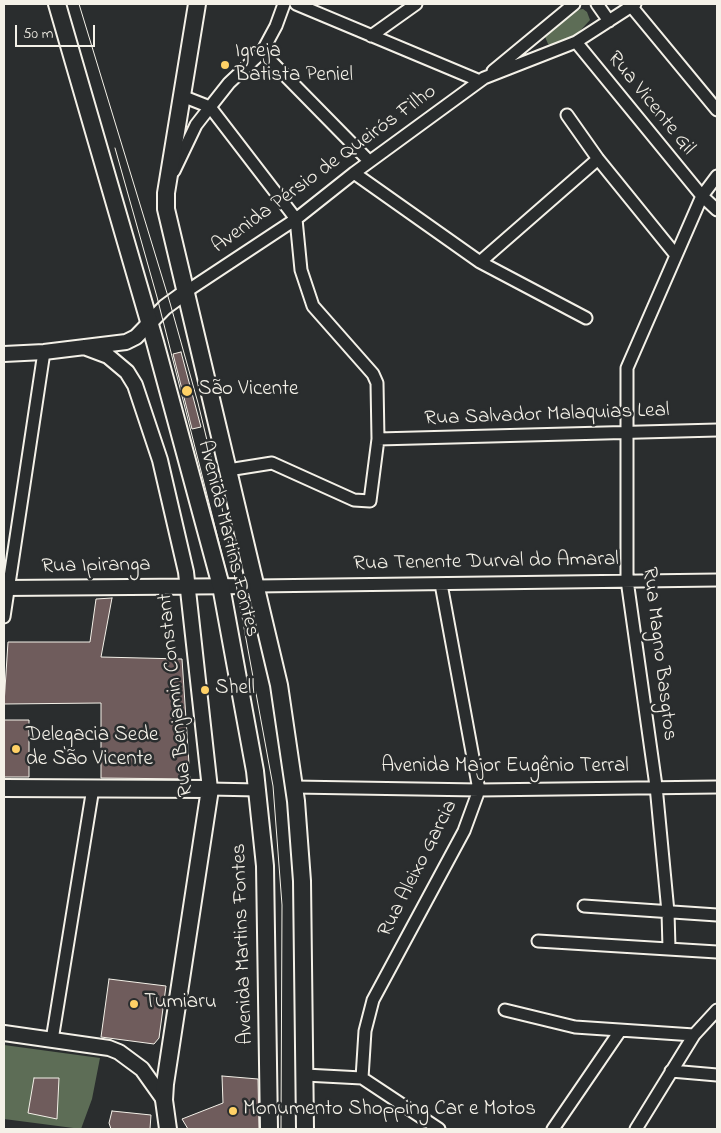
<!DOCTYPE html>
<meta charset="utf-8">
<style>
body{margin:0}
#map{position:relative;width:721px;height:1133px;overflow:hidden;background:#2a2d2e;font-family:"Indie Flower",sans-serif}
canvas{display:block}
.frame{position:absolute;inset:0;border:5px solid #f4f1e8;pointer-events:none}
.scale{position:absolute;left:15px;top:25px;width:80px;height:22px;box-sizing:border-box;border:2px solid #f4f1e8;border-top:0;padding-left:6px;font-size:15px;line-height:18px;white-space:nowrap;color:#f4f1e8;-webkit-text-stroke:4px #2a2d2e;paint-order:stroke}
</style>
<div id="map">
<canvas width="721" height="1133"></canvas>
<div class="frame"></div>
<div class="scale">50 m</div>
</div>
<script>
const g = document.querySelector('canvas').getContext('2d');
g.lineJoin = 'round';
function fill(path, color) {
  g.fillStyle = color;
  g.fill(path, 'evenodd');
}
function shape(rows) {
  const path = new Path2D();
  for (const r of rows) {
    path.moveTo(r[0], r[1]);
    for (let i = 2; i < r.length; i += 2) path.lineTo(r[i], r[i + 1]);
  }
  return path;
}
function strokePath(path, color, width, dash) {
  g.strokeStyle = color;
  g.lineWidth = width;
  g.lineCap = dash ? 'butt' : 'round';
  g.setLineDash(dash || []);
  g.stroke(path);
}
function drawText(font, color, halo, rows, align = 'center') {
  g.font = font + ' "Indie Flower",sans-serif';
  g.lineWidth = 5;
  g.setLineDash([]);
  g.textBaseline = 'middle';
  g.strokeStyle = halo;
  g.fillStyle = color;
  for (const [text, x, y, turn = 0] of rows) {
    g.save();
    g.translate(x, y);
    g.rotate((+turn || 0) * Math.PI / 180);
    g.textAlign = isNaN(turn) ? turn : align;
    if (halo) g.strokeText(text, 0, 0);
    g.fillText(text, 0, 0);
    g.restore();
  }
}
const green = shape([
 [583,9,587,12,590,20,577,34,553,45,548,44,544,34,577,10],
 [4,1045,100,1058,92,1099,81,1129,4,1119]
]);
const building = shape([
 [181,352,201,427,192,429,173,354,181,352],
 [112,598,101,657,182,659,190,779,101,778,101,703,4,704,8,642,90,642,96,599,112,598],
 [4,720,29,720,29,777,4,777,4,720],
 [109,979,166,986,159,1038,154,1044,101,1037,109,979],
 [222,1076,258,1079,259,1129,188,1129,182,1119,223,1103,222,1076],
 [34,1078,59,1078,57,1119,28,1113,34,1078],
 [112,1111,151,1115,150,1129,111,1129,109,1123,112,1111]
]);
const minor = shape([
 [296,4,480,81],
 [597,4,609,21],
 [631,6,717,110],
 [371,36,416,4],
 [576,42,702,196,717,210],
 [262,52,369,161],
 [493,71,574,4],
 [182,96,210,107,229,83,262,52,276,26,284,4],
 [567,115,598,159,675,254],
 [174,171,196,125,210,107,296,219,301,270,313,306,373,374,377,383,378,439,370,501,354,500,272,463,228,470],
 [354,173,480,262,586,318],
 [480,262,598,159],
 [187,291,296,219,354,173,484,78,576,42,635,4],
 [378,439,717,430],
 [256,586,717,580],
 [4,617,44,352],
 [294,787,479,790,717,787],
 [210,789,258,790],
 [584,906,717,915],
 [538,941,717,952],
 [669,948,668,912,656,786,627,580,627,368,702,196,717,176],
 [505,1010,575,1027,694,1035],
 [52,1040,93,788],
 [671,1071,717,1075],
 [305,1075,362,1078,439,1129],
 [362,1078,365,1031,373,1000,464,831,479,790,441,584],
 [553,1129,620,1031],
 [636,1129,694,1035,717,1010]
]);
const tertiary = shape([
 [84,347,108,356,127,372,135,385,160,460,186,572,210,789],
 [4,354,44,352,126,342,136,337,165,307,187,291],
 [4,588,256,586],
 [4,1033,109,1048,119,1052,142,1069,164,1100]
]);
const secondary = shape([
 [57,4,155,342,221,586,255,771,265,866,269,1129],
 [197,4,166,193,166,209,279,685,296,801,302,881,305,1129],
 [4,788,210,789,165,1084,164,1100,168,1129]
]);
const tram = shape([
 [79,4,170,303,198,403,218,486,273,786,282,905,281,1129],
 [115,148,157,297,228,578]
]);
const markers = [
 [225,65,5,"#ffd166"],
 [187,391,6,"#ffd166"],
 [205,690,5,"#ffd166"],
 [16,749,5,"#ffd166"],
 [134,1004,5,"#ffd166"],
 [233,1111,5,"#ffd166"]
];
const poiNames = [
 ["Igreja",235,53],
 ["Batista Peniel",235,77],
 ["São Vicente",198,391],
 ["Shell",215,690],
 ["Delegacia Sede",26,737],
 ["de São Vicente",26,761],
 ["Tumiaru",144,1004],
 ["Monumento Shopping Car e Motos",243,1111]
];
const streetNames = [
 ["Rua Vicente Gil",650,104,51],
 ["Avenida Pérsio de Queirós Filho",325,170,-36],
 ["Rua Salvador Malaquias Leal",547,416,-2],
 ["Avenida Martins Fontes",227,539,76],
 ["Rua Tenente Durval do Amaral",486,563,-1],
 ["Rua Ipiranga",96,567,-1],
 ["Rua Magno Basgtos",658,654,83],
 ["Rua Benjamin Constant",177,695,-96],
 ["Avenida Major Eugênio Terral",505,768],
 ["Rua Aleixo Garcia",419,869,-63],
 ["Avenida Martins Fontes",244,944,-92]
];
fill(green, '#5d6d56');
fill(building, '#6f5c5c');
strokePath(building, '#f4f1e8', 1);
strokePath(minor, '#f4f1e8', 15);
strokePath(tertiary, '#f4f1e8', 18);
strokePath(secondary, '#f4f1e8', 20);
strokePath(minor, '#2a2d2e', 11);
strokePath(tertiary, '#2a2d2e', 14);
strokePath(secondary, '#2a2d2e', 16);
strokePath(tram, '#f4f1e8', 1);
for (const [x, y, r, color] of markers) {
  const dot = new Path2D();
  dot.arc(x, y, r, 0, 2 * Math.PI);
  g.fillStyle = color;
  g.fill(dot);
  strokePath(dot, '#2a2d2e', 2);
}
drawText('21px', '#f4f1e8', '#2a2d2e', poiNames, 'left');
drawText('21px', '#f4f1e8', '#2a2d2e', streetNames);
</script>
